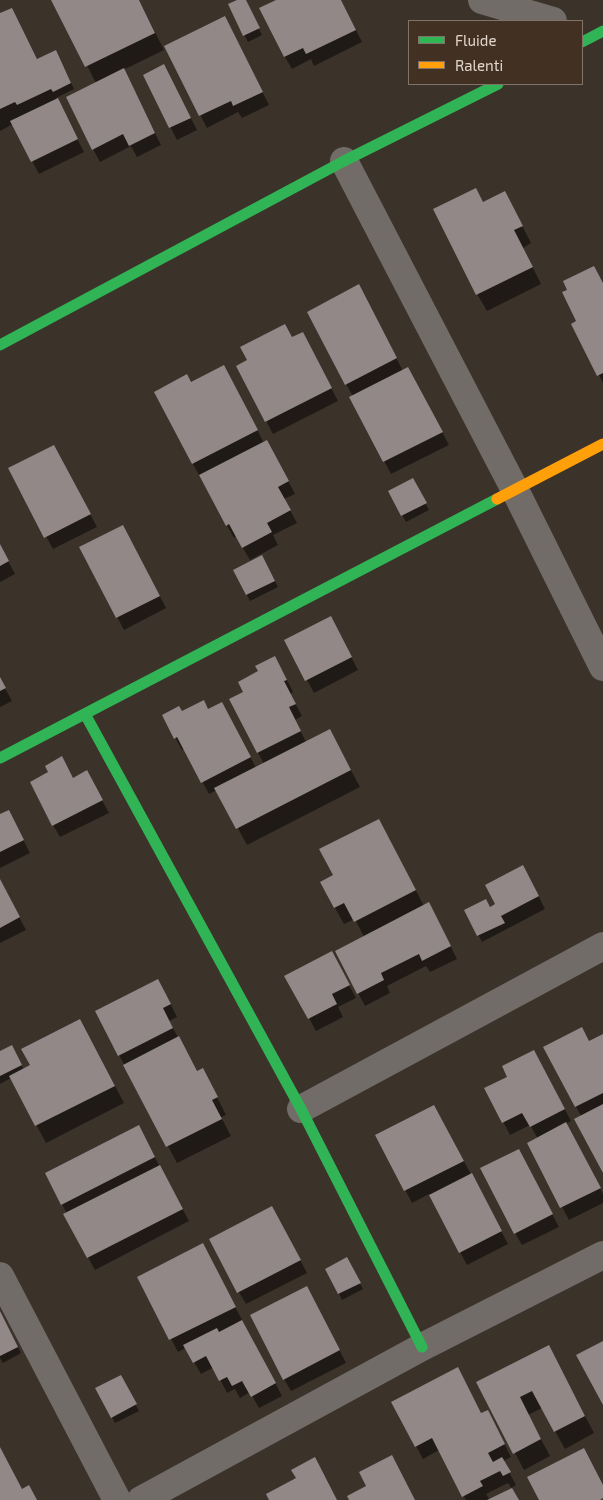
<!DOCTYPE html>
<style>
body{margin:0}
#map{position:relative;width:603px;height:1500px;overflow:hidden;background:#3b322a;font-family:"Exo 2",sans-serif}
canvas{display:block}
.legend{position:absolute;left:408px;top:20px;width:175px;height:65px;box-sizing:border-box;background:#423123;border:1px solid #817367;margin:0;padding:6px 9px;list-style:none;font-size:15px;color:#e0d5cc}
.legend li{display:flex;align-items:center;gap:10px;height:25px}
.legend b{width:25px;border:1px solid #817367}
</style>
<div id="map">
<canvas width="603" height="1500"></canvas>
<ul class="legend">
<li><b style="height:6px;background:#30b455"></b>Fluide</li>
<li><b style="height:6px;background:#ff9f0a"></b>Ralenti</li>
</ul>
</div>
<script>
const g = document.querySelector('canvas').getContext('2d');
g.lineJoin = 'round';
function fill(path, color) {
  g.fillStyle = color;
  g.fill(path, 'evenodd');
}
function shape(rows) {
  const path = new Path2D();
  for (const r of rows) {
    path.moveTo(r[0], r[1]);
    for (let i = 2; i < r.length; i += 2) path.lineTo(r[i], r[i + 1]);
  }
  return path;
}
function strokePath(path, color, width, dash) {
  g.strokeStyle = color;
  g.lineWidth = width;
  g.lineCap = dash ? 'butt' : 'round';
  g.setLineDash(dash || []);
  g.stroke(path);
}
const shadow = shape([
 [53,0,139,0,164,50,123,70,161,145,137,157,131,146,100,162,93,149,96,83],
 [240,0,245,0,262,35,248,42,229,5],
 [279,0,341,0,362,42,314,66,311,59,292,69,285,57],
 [11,9,38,60,59,58,74,89,56,98,84,152,39,174,13,124,0,131,0,15],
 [231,30,269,105,242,118,238,112,207,128,165,47],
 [164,66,197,130,177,140,144,75],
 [483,203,514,210,531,243,523,248,541,284,487,311,477,294],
 [603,284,603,383,573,324,578,322],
 [365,298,403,371,415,381,449,445,391,474,351,397,353,396,346,384],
 [309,346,338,401,273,434,238,367],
 [191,383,233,384,264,443,274,454,295,494,284,499,297,523,273,535,278,545,250,560,236,536,234,538,193,464],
 [61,459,97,527,53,549,10,469],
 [413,480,429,510,406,522,390,492],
 [130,539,166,608,124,630,81,548],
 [0,546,15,574,0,582],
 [265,563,278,587,250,601,235,571],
 [337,630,358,670,314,693,286,641],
 [282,670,293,692,290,694,302,716,295,720,306,742,339,748,360,787,247,845,217,790,209,794,185,749,182,750,163,716,208,710,229,716,256,768,264,764,230,700,245,693,260,672],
 [0,679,12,701,0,707],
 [73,779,93,784,109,813,60,837,53,825],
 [0,816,15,824,30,853,0,868],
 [388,837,424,906,435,916,457,959,430,972,426,966,387,986,390,993,365,1006,336,951,364,937,355,919,344,924,335,908,335,876],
 [530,879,545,909,482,942,466,911,490,908],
 [0,881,26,930,0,943],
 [338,965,356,998,338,1007,343,1017,316,1031,286,976],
 [165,993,177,1017,169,1021,197,1072,212,1087,226,1115,221,1117,231,1136,177,1163,119,1055],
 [603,1035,603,1171,581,1116,545,1047,589,1042],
 [90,1038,124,1103,46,1143,11,1078,0,1084,0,1053,11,1047,24,1070],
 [541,1064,571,1121,566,1124,603,1194,603,1203,569,1220,528,1143,538,1139,530,1125,510,1135,486,1089],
 [441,1118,508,1244,467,1265,429,1194,412,1203,377,1135],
 [145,1139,189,1221,95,1270,65,1215,67,1214,62,1204],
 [525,1163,559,1227,522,1245,515,1233],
 [279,1220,307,1273,246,1304,239,1292],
 [209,1257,282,1396,259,1408,250,1392,240,1398,235,1389,227,1393,214,1367,201,1374,186,1348,178,1352,138,1277],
 [347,1259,363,1289,342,1300,339,1294],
 [314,1300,346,1363,291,1391,284,1379],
 [0,1313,21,1353,3,1363,0,1358],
 [558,1364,594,1433,565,1449,542,1408,528,1415,550,1456,524,1470,478,1383],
 [121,1376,139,1411,115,1423,97,1389],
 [393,1402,481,1414,494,1424,511,1457,503,1461,516,1485,511,1488,518,1500,490,1500,512,1489,508,1483,486,1494,490,1500,466,1500,439,1450,423,1459]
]);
const building = shape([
 [51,0,139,0,155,33,85,67],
 [237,0,246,0,260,28,243,36,228,4],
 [276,0,341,0,356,30,306,54,303,48,284,57,259,8],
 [12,8,37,59,56,50,71,83,53,92,51,89,17,105,15,102,0,109,0,13],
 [225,16,263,92,233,106,231,101,199,116,164,46],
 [164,64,191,118,169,128,143,75],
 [124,68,155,133,129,146,123,134,92,150,66,97],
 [58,98,78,139,31,162,10,121],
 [476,188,483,202,505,191,523,226,514,230,533,267,476,295,433,209],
 [594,266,603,283,603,373,597,376,571,324,576,321,562,292,567,290,563,281],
 [359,284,397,358,345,385,307,312],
 [285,324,292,337,303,332,332,388,265,422,236,366,247,360,240,347],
 [224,365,258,430,192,464,154,392,187,374,191,382],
 [408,367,443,432,383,462,349,397],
 [267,440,289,481,278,487,291,510,267,523,272,532,242,548,229,524,226,526,199,475],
 [54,445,91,514,44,538,8,468],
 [413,478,427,503,401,516,388,491],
 [123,525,160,596,116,618,79,547],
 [0,544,9,561,0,566],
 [262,555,275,581,246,595,233,570],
 [331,616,352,657,305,681,284,640],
 [275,656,287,680,284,681,296,704,289,707,301,731,257,753,229,699,243,692,238,682,258,671,255,666],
 [0,677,6,688,0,691],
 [204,700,208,709,222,702,251,757,201,783,177,737,174,739,162,715,179,706,182,711],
 [330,729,351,770,236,829,214,788],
 [62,756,73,778,87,770,103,800,52,826,30,782,48,772,45,766],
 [9,810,24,840,0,852,0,814],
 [379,819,416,890,354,922,344,903,334,908,320,882,333,875,319,849],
 [523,865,539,896,501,916,505,923,477,936,464,910,486,899,490,907,495,904,485,885],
 [0,879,20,917,0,928],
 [429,902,451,946,422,961,419,954,381,973,384,980,357,994,335,951],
 [332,951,350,985,332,994,337,1004,308,1019,284,976],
 [158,979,171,1004,163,1008,173,1028,118,1056,95,1011],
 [80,1019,115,1086,35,1126,9,1076,30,1065,21,1049],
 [582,1027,589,1041,603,1034,603,1093,575,1107,543,1047],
 [179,1036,197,1071,203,1068,218,1097,212,1100,222,1119,166,1147,123,1065],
 [12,1045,22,1065,0,1076,0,1051],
 [534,1050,565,1109,530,1127,522,1113,502,1123,484,1088,507,1077,502,1066],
 [603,1104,603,1173,574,1119],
 [434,1105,464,1161,404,1191,375,1135],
 [566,1122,601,1188,560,1208,527,1143],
 [139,1125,155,1157,61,1205,45,1173],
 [519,1149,553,1214,514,1234,480,1168],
 [160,1165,183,1209,87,1258,63,1214],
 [472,1173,502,1231,459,1253,429,1195],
 [272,1206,301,1260,237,1293,209,1239],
 [203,1243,236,1307,169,1340,137,1277],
 [347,1257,361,1283,338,1294,325,1269],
 [307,1286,340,1350,283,1380,250,1315],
 [0,1311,18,1347,0,1356],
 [242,1320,276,1383,251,1397,242,1381,232,1386,227,1377,219,1381,206,1356,193,1363,183,1345,217,1328,219,1332],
 [603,1341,603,1405,576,1355],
 [549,1345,585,1416,554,1432,532,1391,520,1397,541,1439,513,1454,476,1382],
 [458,1367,481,1413,488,1410,505,1444,488,1453,493,1462,502,1457,511,1472,503,1476,500,1471,480,1481,483,1486,462,1497,432,1438,415,1447,391,1402],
 [121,1375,137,1404,111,1418,95,1388],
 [0,1447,22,1489,29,1485,37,1500,0,1500],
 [584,1448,603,1485,603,1498,600,1500,539,1500,527,1477],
 [392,1455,415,1500,349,1500,347,1496,366,1486,359,1472],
 [315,1457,337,1500,269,1500,266,1494,296,1478,291,1470],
 [512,1488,519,1500,487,1500]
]);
const street = shape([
 [482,0,553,21],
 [344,161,515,490,603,667],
 [301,1109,603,946],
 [0,1276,117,1500],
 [141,1500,422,1347,603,1255]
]);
const fast = shape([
 [582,42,603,31],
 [0,345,344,161,498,84],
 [85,714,301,1109,422,1347],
 [0,758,497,499]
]);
const slow = shape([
 [497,499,603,444]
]);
fill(shadow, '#0007');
fill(building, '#928888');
strokePath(street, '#726c69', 28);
strokePath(fast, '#30b455', 11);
strokePath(slow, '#ff9f0a', 11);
</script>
